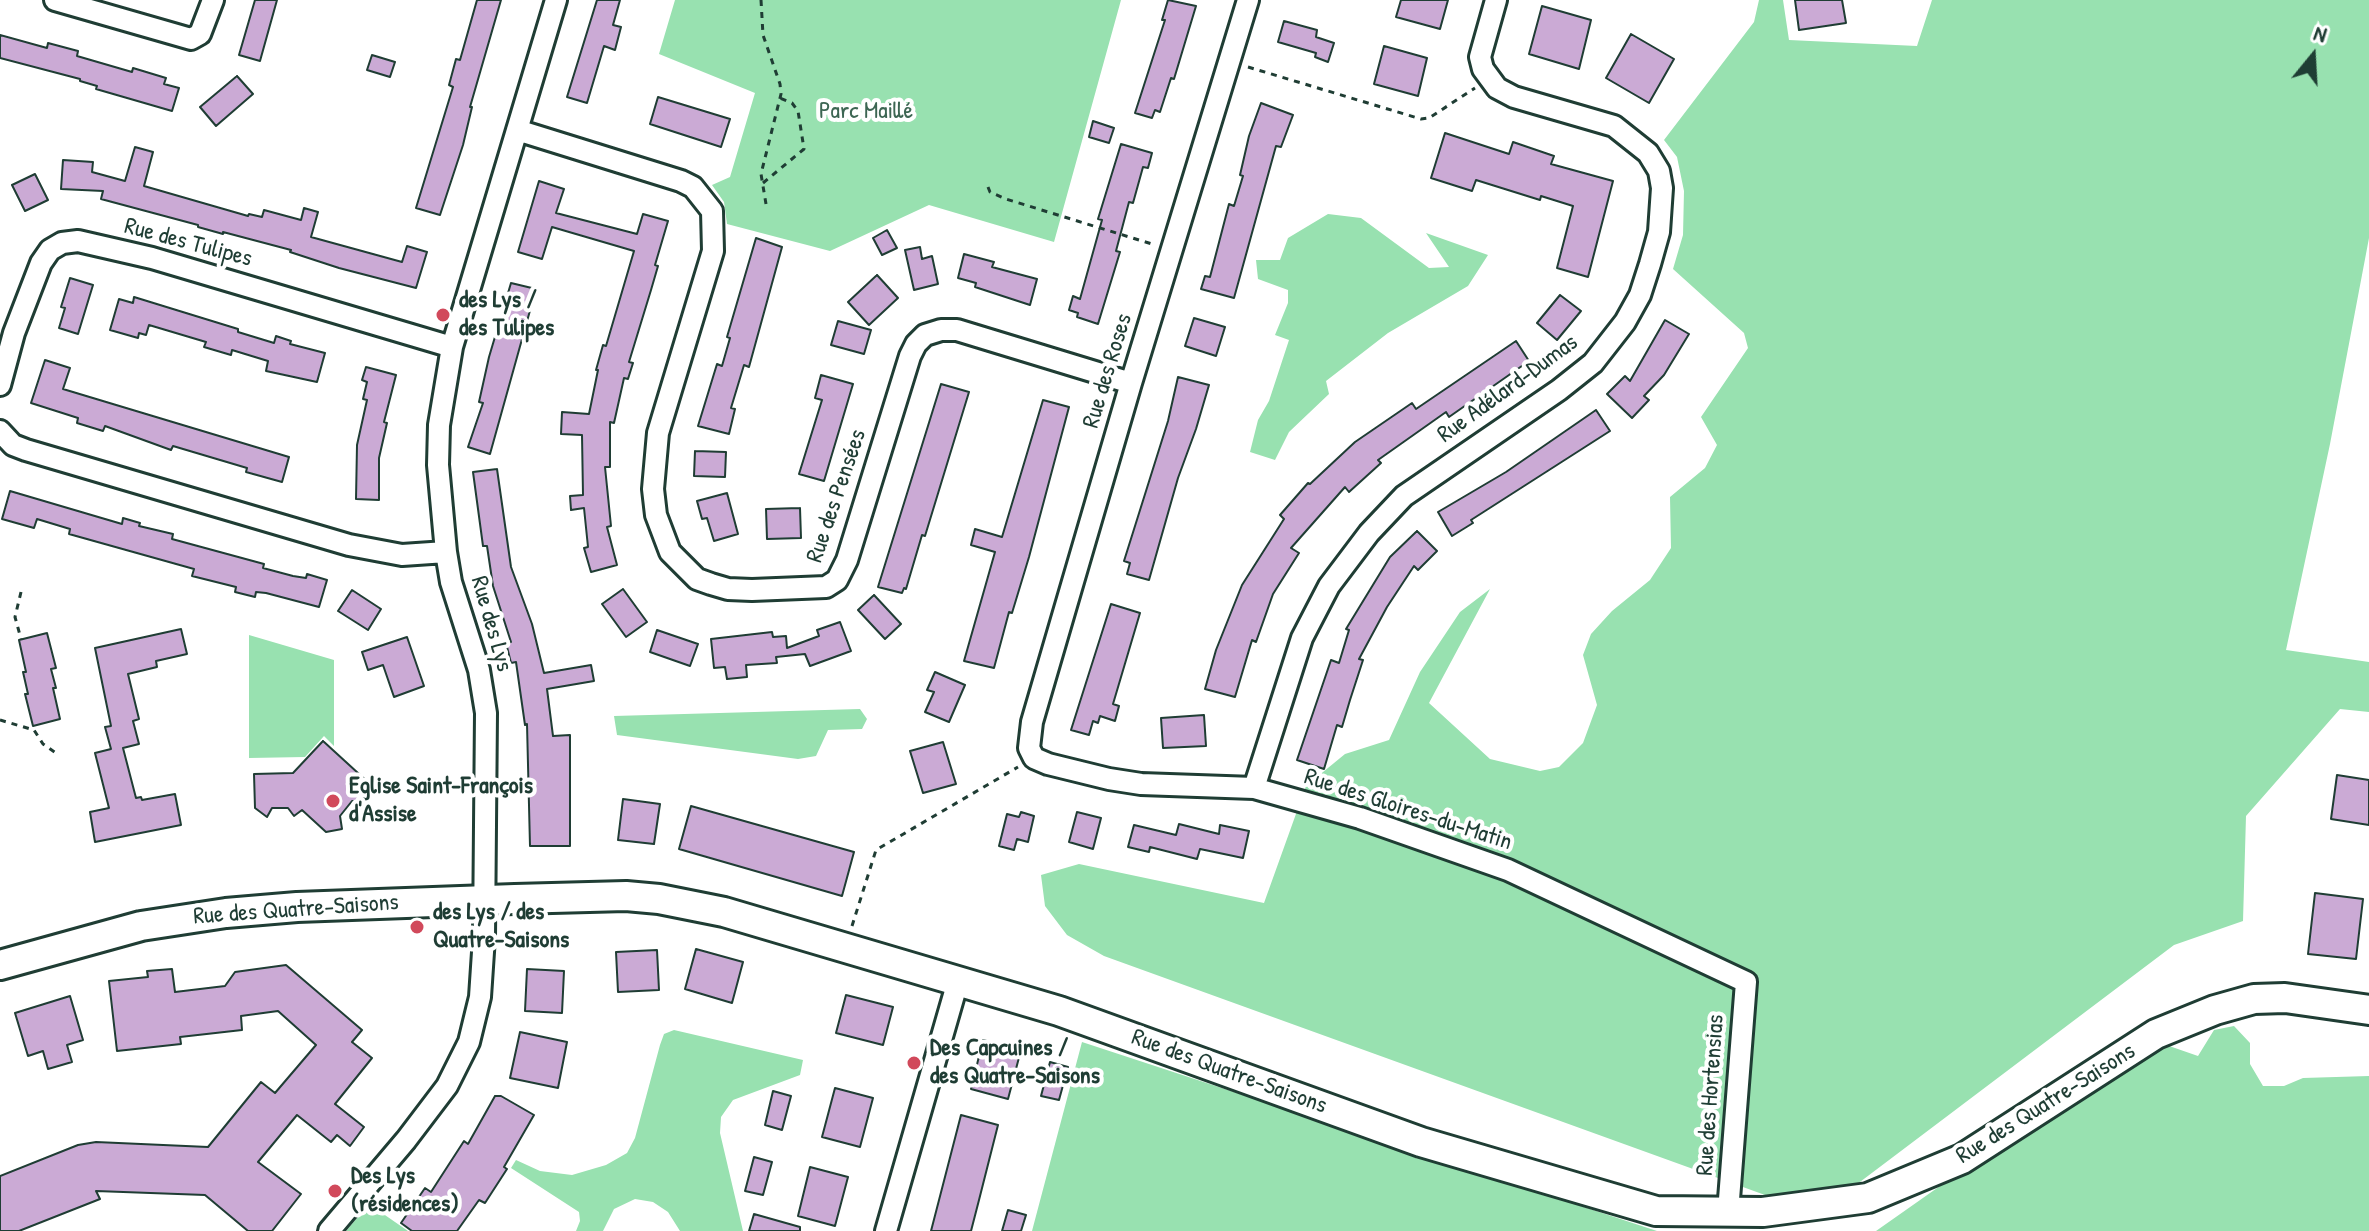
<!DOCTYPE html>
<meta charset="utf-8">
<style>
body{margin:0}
#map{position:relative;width:2369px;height:1231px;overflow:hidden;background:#fff;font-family:"Patrick Hand",sans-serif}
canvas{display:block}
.north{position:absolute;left:2273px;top:16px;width:80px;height:80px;-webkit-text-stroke:6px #fff;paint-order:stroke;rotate:18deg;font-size:22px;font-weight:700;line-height:32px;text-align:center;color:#1f3d34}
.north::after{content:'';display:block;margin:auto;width:28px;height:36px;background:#1f3d34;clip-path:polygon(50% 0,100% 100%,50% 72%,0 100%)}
</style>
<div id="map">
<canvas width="2369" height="1231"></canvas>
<div class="north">N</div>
</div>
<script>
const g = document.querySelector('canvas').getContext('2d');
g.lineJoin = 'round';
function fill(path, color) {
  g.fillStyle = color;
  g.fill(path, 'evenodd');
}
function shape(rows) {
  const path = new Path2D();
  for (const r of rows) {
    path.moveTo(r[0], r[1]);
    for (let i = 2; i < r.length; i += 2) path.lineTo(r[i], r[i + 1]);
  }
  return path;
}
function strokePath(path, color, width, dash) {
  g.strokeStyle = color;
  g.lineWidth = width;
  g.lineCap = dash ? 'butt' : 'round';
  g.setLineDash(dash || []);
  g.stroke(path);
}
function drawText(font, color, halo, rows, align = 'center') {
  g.font = font + ' "Patrick Hand",sans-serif';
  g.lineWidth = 8;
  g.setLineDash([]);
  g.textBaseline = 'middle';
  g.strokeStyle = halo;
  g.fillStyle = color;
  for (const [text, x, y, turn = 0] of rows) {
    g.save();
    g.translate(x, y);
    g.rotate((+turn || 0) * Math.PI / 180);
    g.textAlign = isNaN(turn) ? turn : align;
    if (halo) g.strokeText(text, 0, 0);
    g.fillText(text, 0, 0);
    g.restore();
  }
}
const green = shape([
 [675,0,1121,0,1054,242,929,205,830,251,727,224,724,202,712,185,730,177,755,93,659,54],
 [1759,0,1783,0,1789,40,1917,46,1932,0,2369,0,2369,238,2330,444,2286,650,2369,662,2369,712,2340,709,2246,816,2243,921,2174,945,1844,1194,1805,1198,1765,1195,1104,956,1067,935,1045,906,1041,875,1079,864,1264,903,1306,786,1345,754,1389,740,1420,672,1460,612,1490,589,1429,703,1490,759,1540,771,1559,767,1583,743,1597,705,1583,655,1591,634,1612,611,1650,580,1671,548,1670,497,1705,468,1717,445,1701,417,1748,348,1744,333,1673,269,1683,235,1684,191,1677,157,1664,140,1754,22],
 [1328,214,1361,218,1429,268,1449,267,1426,233,1488,255,1468,286,1388,333,1326,381,1329,394,1289,432,1275,460,1250,452,1258,420,1269,401,1289,340,1275,335,1288,303,1288,290,1258,279,1256,260,1280,260,1288,238],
 [249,635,334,660,334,746,324,736,305,757,249,758],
 [860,709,867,719,862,729,828,730,816,756,798,759,617,735,614,716],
 [2234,1026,2250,1043,2250,1064,2263,1086,2284,1086,2303,1078,2369,1076,2369,1231,1876,1231,2149,1039,2198,1056,2214,1030],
 [674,1030,803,1060,800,1075,733,1100,721,1117,720,1133,743,1231,680,1231,668,1212,653,1202,635,1199,614,1209,603,1231,576,1231,580,1221,579,1212,511,1168,516,1160,540,1171,572,1175,606,1165,627,1153,635,1138,660,1045,664,1034],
 [1082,1042,1657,1231,1032,1231],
 [369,1204,408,1231,346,1231]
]);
const building = shape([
 [255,0,277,0,260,61,239,55,255,0],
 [477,0,501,0,470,107,472,107,463,145,440,215,416,208,453,87,449,85,456,59,460,60,477,0],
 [597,0,620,0,613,25,621,27,615,50,604,46,587,103,567,97,597,0],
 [1168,0,1196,6,1174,79,1171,78,1160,112,1155,110,1152,118,1135,113,1165,20,1162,20,1168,0],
 [1401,0,1448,0,1440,29,1396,17,1401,0],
 [1795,0,1842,0,1846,23,1799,30,1795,0],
 [1542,6,1591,20,1579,69,1529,54,1542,6],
 [1284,21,1317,30,1316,37,1334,43,1328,62,1315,57,1316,53,1278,42,1284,21],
 [1631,34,1674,59,1649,103,1606,78,1631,34],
 [0,35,47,48,48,43,78,51,77,56,132,72,133,68,166,78,164,84,179,88,172,111,96,89,97,86,80,81,80,79,0,58,0,35],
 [1384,46,1427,58,1418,96,1374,84,1384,46],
 [372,55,395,62,390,77,367,70,372,55],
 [237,76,253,94,216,126,200,107,237,76],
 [658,97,730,119,721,147,650,124,658,97],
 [1261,103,1293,115,1281,147,1276,146,1234,298,1201,289,1205,276,1210,277,1229,204,1234,206,1243,176,1240,175,1249,136,1261,103],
 [1093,121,1114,128,1109,143,1089,137,1093,121],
 [1445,133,1509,154,1513,142,1554,156,1551,164,1613,181,1588,277,1557,268,1573,206,1541,196,1540,200,1476,180,1472,191,1431,178,1445,133],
 [1121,144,1152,153,1148,168,1143,167,1133,203,1129,202,1116,251,1120,252,1098,324,1077,317,1078,313,1069,310,1073,296,1080,299,1102,220,1098,219,1121,144],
 [135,147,153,152,144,186,248,216,249,214,262,217,264,210,301,220,304,208,318,212,311,237,402,262,407,246,427,252,416,288,339,268,290,252,291,250,223,232,223,234,198,227,198,225,101,199,103,191,61,189,63,160,93,162,92,172,125,181,135,147],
 [35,174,48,200,25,211,12,185,35,174],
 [539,181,564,189,556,213,637,234,643,214,668,221,655,265,658,266,651,290,629,362,633,363,628,379,624,378,614,423,610,422,610,467,605,467,611,526,607,527,617,565,591,572,584,548,588,547,584,508,571,510,570,496,583,495,582,435,561,434,562,412,589,414,598,370,596,370,603,345,606,346,634,251,552,227,542,259,518,252,539,181],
 [887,230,897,248,882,255,873,238,887,230],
 [756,238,782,247,749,367,744,365,731,408,735,409,729,434,698,426,717,364,722,366,730,338,727,337,756,238],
 [920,247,922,259,932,256,938,284,914,290,905,250,920,247],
 [964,254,994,262,992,267,1037,279,1030,305,975,287,976,283,958,278,964,254],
 [877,275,898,298,869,325,848,302,877,275],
 [70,278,93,285,78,334,59,328,65,308,61,307,70,278],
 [511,283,536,289,490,454,468,447,483,403,479,402,489,357,511,283],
 [1560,295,1581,311,1557,340,1537,323,1560,295],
 [134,297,238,329,238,332,274,343,276,336,291,341,290,344,325,353,317,382,266,371,268,361,232,350,231,355,204,347,206,342,149,325,146,335,139,333,138,338,110,330,119,299,133,303,134,297],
 [1194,318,1225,327,1216,356,1185,346,1194,318],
 [1665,320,1689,334,1664,375,1644,396,1649,400,1632,418,1607,394,1625,376,1630,381,1665,320],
 [838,321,871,330,864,354,831,345,838,321],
 [1516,341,1529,361,1449,417,1446,412,1378,460,1381,463,1349,492,1345,487,1291,548,1299,553,1273,594,1256,642,1252,640,1235,697,1205,689,1216,650,1242,585,1284,519,1280,515,1308,483,1310,484,1355,442,1412,403,1416,409,1516,341],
 [45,360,70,368,63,389,289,457,282,482,246,472,247,468,173,446,171,450,105,426,103,431,77,423,78,418,31,403,45,360],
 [366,367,396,375,384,422,387,423,379,458,379,500,356,499,357,445,367,400,363,399,367,382,362,380,366,367],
 [821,375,853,384,824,481,799,474,822,400,815,398,821,375],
 [1178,377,1209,385,1196,429,1178,478,1149,580,1127,574,1130,563,1124,561,1168,421,1178,377],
 [941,384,969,392,925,536,922,535,906,589,904,588,902,593,878,587,941,384],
 [1043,400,1069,407,1029,557,1012,613,1009,612,994,668,964,661,995,552,971,545,975,529,1002,537,1043,400],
 [1596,410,1610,431,1471,520,1473,523,1452,536,1438,512,1506,472,1596,410],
 [695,451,726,452,725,477,694,476,695,451],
 [497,469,511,567,532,624,544,673,591,665,594,681,547,689,553,736,570,735,570,846,530,846,527,724,525,725,516,662,511,663,506,643,511,642,493,586,487,546,483,546,473,472,497,469],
 [10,491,122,524,123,518,140,523,139,526,173,534,172,539,264,564,263,568,293,576,306,578,307,574,327,580,319,607,266,593,256,592,255,597,235,592,236,587,192,576,194,569,69,534,70,529,37,519,34,528,2,519,10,491],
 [727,493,738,534,714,541,707,518,702,519,697,501,727,493],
 [800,508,801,538,767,539,766,509,800,508],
 [1417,531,1437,551,1418,570,1414,566,1387,607,1359,659,1363,660,1350,700,1342,727,1337,725,1324,769,1297,760,1331,660,1339,663,1349,630,1346,629,1390,557,1417,531],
 [623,589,647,622,626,637,602,604,623,589],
 [352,590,381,609,368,630,338,611,352,590],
 [874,595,901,624,885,639,858,610,874,595],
 [1111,604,1140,613,1113,704,1119,706,1115,721,1100,716,1098,723,1093,721,1089,735,1071,730,1111,604],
 [840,622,851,651,810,666,805,654,776,657,777,663,746,665,747,677,727,679,725,667,714,668,711,639,772,632,773,637,786,636,787,648,819,636,817,630,840,622],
 [181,629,187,654,156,661,157,667,128,674,139,719,133,721,139,744,123,748,136,798,141,797,142,800,175,794,181,825,95,842,90,812,109,808,95,753,111,749,105,727,111,726,95,648,181,629],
 [657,630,698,644,690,666,650,652,657,630],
 [47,633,56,668,51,669,56,688,53,688,60,719,33,726,25,694,28,694,23,672,26,672,19,640,47,633],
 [407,637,424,686,394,697,383,665,368,670,362,652,407,637],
 [935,672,965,685,949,722,925,712,934,692,927,690,935,672],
 [1204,715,1206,746,1163,748,1161,718,1204,715],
 [323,741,370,784,368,801,352,801,340,816,342,829,326,832,302,810,294,816,288,808,272,808,267,817,255,808,254,774,293,773,323,741],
 [943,742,956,784,923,793,910,751,943,742],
 [2337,775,2369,780,2369,825,2331,819,2337,775],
 [623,799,660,804,654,844,618,840,623,799],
 [691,806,854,852,842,896,679,849,691,806],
 [1021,812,1034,816,1028,842,1017,839,1014,850,999,846,1007,814,1019,817,1021,812],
 [1077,812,1101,818,1093,849,1069,842,1077,812],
 [1179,824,1219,834,1220,825,1249,831,1243,858,1200,849,1197,859,1150,847,1149,852,1128,847,1134,825,1176,835,1179,824],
 [2315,893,2363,899,2356,959,2308,954,2315,893],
 [696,949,743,962,732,1003,685,989,696,949],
 [657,950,659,990,618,992,616,952,657,950],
 [286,965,362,1030,352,1042,372,1058,335,1104,364,1127,350,1146,337,1135,331,1142,297,1115,258,1162,301,1194,272,1231,248,1231,205,1195,96,1191,100,1199,19,1231,0,1231,0,1176,78,1145,96,1142,208,1147,261,1082,275,1093,316,1045,278,1011,241,1016,242,1030,180,1037,181,1044,117,1051,109,981,148,977,147,971,172,969,175,992,225,986,235,972,286,965],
 [527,969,564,971,562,1013,525,1011,527,969],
 [846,995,893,1007,883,1045,836,1033,846,995],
 [70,996,83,1040,67,1045,72,1062,48,1069,43,1051,28,1056,15,1013,70,996],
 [520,1032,567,1042,558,1088,510,1078,520,1032],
 [983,1040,1021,1050,1008,1099,971,1089,983,1040],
 [1050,1062,1068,1067,1059,1100,1041,1096,1050,1062],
 [835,1088,873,1098,860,1147,822,1137,835,1088],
 [773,1091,791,1096,782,1130,765,1125,773,1091],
 [495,1096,501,1096,534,1115,504,1167,507,1169,485,1203,479,1200,457,1231,412,1231,401,1223,425,1188,431,1192,464,1141,468,1144,495,1096],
 [961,1115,998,1125,979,1200,971,1231,931,1231,961,1115],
 [754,1157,772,1162,763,1195,745,1191,754,1157],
 [810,1167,848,1177,835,1226,798,1216,810,1167],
 [1008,1210,1026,1215,1021,1231,1002,1231,1008,1210],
 [754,1214,800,1227,800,1231,749,1231,754,1214]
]);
const path = shape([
 [761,0,763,35,780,84,781,94,761,174,766,204],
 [1248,67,1421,119,1429,118,1475,88],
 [763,183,804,149,798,111,792,103,780,98],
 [988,187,990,192,1006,199,1152,244],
 [21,592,15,617,21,639],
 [0,720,34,730,43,744,56,753],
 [852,926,876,850,1018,767]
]);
const street = shape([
 [55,0,191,39,200,34,213,0],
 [1248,0,1131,383,1032,722,1029,748,1034,758,1048,764,1109,779,1141,784,1254,788,1360,818,1508,870,1746,982,1728,1212],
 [517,130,681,181,693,187,712,211,713,251,658,433,653,489,656,515,670,552,697,579,711,584,728,589,752,590,826,587,837,580,847,560,910,356,916,344,925,335,941,330,957,330,1131,383],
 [0,385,14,333,41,263,50,250,62,243,78,241,152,258,452,347],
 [0,431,13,445,26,450,349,545,402,555,446,552],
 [1254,788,1302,638,1329,586,1369,533,1404,496,1559,390,1593,363,1625,322,1640,295,1650,264,1659,232,1662,188,1659,171,1648,153,1614,126,1514,97,1497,88,1483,69,1480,57,1496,0],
 [329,1231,406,1140,447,1086,469,1042,480,997,484,937,486,713,479,670,451,582,446,552,438,465,439,425,452,347,556,0],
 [886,1231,958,981]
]);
const secondary = shape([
 [0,965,141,926,226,913,297,907,515,899,626,896,659,899,724,912,1059,1011,1421,1142,1656,1211,1763,1212,1868,1198,1962,1159,2156,1034,2215,1010,2254,999,2285,998,2369,1010]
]);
const markers = [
 [443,315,8,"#d1495b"],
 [333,801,8,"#d1495b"],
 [417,927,8,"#d1495b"],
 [914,1063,8,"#d1495b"],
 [335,1191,8,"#d1495b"]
];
const parkNames = [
 ["Parc Maillé",866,112]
];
const streetNames = [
 ["Rue des Tulipes",188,243,15],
 ["Rue des Roses",1108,371,-73],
 ["Rue Adélard-Dumas",1508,389,-36],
 ["Rue des Pensées",837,496,-71],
 ["Rue des Lys",491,624,74],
 ["Rue des Gloires-du-Matin",1408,810,18],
 ["Rue des Quatre-Saisons",296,910,-4],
 ["Rue des Quatre-Saisons",1229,1072,20],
 ["Rue des Hortensias",1711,1095,-86],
 ["Rue des Quatre-Saisons",2046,1104,-32]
];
const poiNames = [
 ["des Lys /",459,301],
 ["des Tulipes",459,329],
 ["Eglise Saint-François",349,787],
 ["d'Assise",349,815],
 ["des Lys / des",433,913],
 ["Quatre-Saisons",433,941],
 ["Des Capcuines /",930,1049],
 ["des Quatre-Saisons",930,1077],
 ["Des Lys",351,1177],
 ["(résidences)",351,1205]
];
fill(green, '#98e1b0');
fill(building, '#cbaad5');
strokePath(building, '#1f3d34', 2);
strokePath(street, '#1f3d34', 26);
strokePath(secondary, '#1f3d34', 34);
strokePath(path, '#1f3d34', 3, [6, 6]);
strokePath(street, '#fff', 20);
strokePath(secondary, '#fff', 28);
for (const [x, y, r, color] of markers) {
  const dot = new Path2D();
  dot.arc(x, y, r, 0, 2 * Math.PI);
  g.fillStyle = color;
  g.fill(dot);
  strokePath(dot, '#fff', 3);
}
drawText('24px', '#3d6653', '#fff', parkNames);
drawText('24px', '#1f3d34', '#fff', streetNames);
drawText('bold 24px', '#1f3d34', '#fff', poiNames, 'left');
</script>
